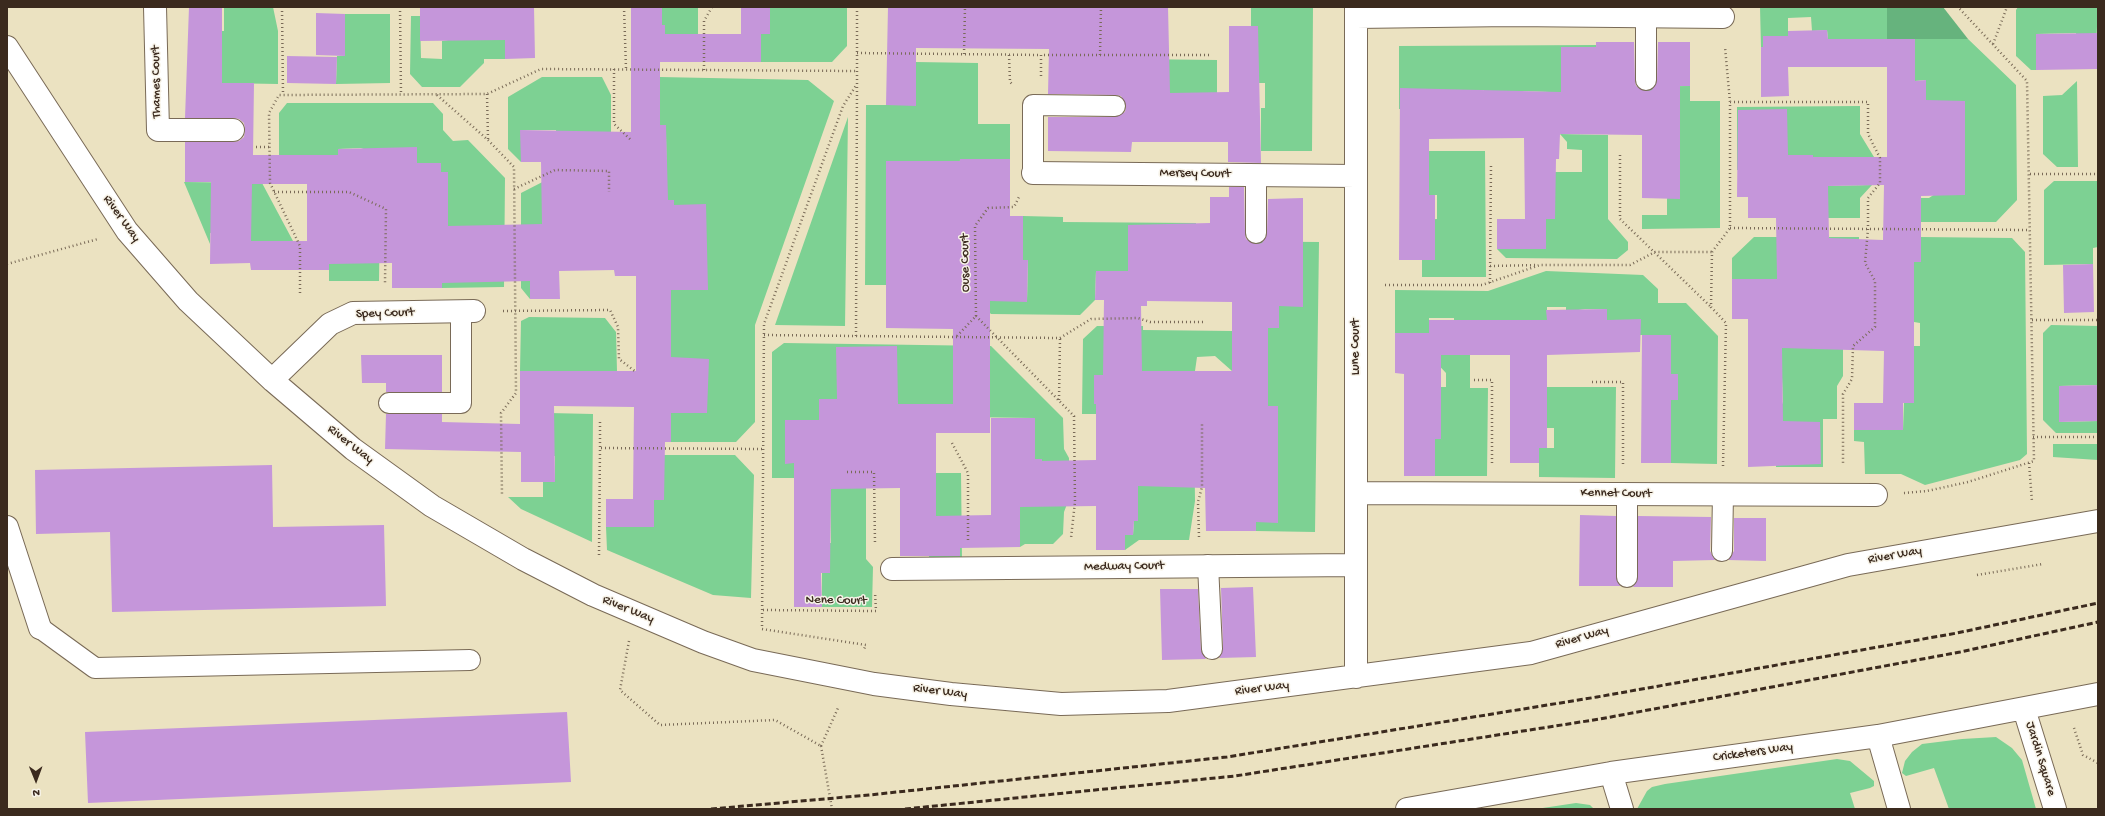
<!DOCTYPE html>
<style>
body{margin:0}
#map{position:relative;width:2105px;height:816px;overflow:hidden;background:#ebe2c1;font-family:"Gochi Hand",sans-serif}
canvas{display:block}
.frame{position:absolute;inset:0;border:8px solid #3b2a1e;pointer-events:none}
.north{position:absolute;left:16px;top:760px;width:40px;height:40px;-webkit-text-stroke:3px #f7f3e8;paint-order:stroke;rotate:179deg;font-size:11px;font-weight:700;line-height:16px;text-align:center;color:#3b2a1e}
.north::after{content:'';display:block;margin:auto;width:14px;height:18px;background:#3b2a1e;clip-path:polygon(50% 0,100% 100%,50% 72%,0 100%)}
</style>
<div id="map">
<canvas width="2105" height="816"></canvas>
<div class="frame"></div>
<div class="north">N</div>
</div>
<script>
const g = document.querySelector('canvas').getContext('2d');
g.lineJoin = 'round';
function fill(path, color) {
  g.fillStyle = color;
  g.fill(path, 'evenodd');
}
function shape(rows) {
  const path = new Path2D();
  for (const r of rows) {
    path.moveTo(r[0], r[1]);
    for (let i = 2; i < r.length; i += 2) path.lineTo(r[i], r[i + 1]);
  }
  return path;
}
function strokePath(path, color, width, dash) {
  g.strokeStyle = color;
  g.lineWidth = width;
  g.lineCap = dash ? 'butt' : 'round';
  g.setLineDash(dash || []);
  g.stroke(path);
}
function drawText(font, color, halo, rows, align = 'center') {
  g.font = font + ' "Gochi Hand",sans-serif';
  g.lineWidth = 3;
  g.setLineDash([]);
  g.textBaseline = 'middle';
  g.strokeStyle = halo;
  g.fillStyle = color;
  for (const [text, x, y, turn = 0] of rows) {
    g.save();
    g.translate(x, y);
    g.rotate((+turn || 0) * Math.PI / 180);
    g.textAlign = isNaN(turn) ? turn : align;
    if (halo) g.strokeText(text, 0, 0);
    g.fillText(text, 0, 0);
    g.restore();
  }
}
const green = shape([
 [224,7,273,7,278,31,278,84,222,83,210,31,224,31],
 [662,7,698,7,698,62,665,61,665,25,654,25,654,9,662,9],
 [770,7,847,7,847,46,832,62,761,62,761,34,770,34],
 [1251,7,1313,7,1312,151,1261,151,1261,108,1265,108,1265,83,1252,83,1258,67,1258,26,1251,26],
 [1760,7,1887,7,1887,39,1828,39,1827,30,1812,31,1811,17,1788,18,1788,47,1783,36,1763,36,1763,47,1761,47],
 [2018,7,2098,7,2096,46,2077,46,2076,33,2036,34,2036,70,2031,70,2016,56,2016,10],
 [345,14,390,14,390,83,336,84,337,56,345,56],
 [411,16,420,16,421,58,442,59,442,41,505,31,505,59,484,59,484,63,460,87,422,87,410,74],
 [1915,39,1968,39,2016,85,2017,200,1996,222,1915,222,1915,198,1929,198,1935,194,1909,162,1926,80,1915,81],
 [1596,45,1596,87,1690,86,1690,101,1720,101,1720,228,1642,229,1642,215,1667,215,1667,199,1679,134,1550,105,1549,92,1524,91,1484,103,1484,90,1467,90,1422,109,1399,109,1399,46],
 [1132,59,1217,60,1217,114,1193,93,1172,93,1172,120],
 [916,62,978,63,978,124,1010,124,1010,173,1003,173,1002,159,960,159,959,178,886,161,886,285,865,285,866,105,916,105],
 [542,77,602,77,611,95,611,132,557,144,556,130,521,130,521,162,508,149,508,97],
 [660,77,808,80,834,101,755,325,755,422,736,442,671,442,671,416,665,357,671,356,671,333,659,332,667,200,666,135,653,121,660,121],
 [2077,81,2078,167,2057,167,2043,154,2043,96,2062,95],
 [287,103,433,103,443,114,443,130,453,141,468,140,505,178,504,287,442,288,441,222,448,223,448,172,441,172,441,163,425,163,425,174,361,148,338,149,338,160,322,155,279,155,279,113],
 [1860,106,1860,134,1874,157,1828,157,1813,167,1813,155,1777,155,1777,169,1737,170,1737,107],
 [848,117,845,326,775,325],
 [1560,134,1608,135,1608,219,1628,242,1628,250,1617,259,1506,258,1497,249,1546,249,1546,219,1555,219,1555,172,1582,172,1582,150,1567,149,1567,142],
 [1429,151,1485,151,1486,277,1422,277,1422,260,1435,259,1435,235,1422,220,1437,219,1437,195,1429,195],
 [558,174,599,228,530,231,530,299,521,288,521,193],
 [2054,181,2098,181,2098,247,2093,248,2093,264,2044,265,2044,190],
 [184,182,262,183,293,241,251,241,225,234,210,233,210,244],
 [1872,185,1860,198,1860,218,1777,218,1828,186],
 [380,211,379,281,329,281,329,264],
 [1023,216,1063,217,1063,222,1196,223,1196,241,1319,242,1315,532,1256,531,1256,504,1278,464,1278,406,1253,406,1253,371,1268,371,1268,347,1256,346,1264,328,1279,328,1279,308,1134,271,1096,271,1095,300,1080,315,991,314,983,306,984,259,991,301,1027,301,1028,260,1023,260],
 [1754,237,1859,237,1859,266,1871,283,1732,279,1732,258],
 [1921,237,2012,238,2025,252,2027,454,2020,460,1925,485,1901,474,1865,474,1864,442,1854,441,1854,430,1903,430,1906,346,1920,346,1920,323,1914,322,1907,262,1921,262],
 [1546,271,1643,275,1658,289,1658,303,1686,303,1718,336,1717,464,1671,463,1671,415,1665,415,1678,375,1671,374,1671,335,1629,335,1607,322,1606,309,1585,309,1566,312,1566,307,1547,307,1547,332,1510,320,1470,320,1454,332,1454,318,1429,318,1429,333,1395,333,1395,290,1488,291],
 [529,317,605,318,616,332,617,371,566,383,566,371,520,371,521,321],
 [2051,325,2098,326,2098,385,2059,386,2059,422,2098,421,2098,433,2056,433,2043,420,2043,333],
 [1097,326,1143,326,1143,330,1232,331,1232,371,1215,356,1197,357,1195,371,1142,375,1094,375,1094,404,1097,404,1096,414,1082,414,1083,339],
 [1843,335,1843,376,1837,386,1837,419,1823,419,1823,467,1776,467,1776,419,1783,402,1782,378,1778,336],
 [784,343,991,346,1063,418,1064,449,1069,458,1069,499,1064,512,1063,534,1053,544,1025,544,1020,547,1020,499,1042,482,1042,459,1035,459,1034,418,898,416,898,402,861,403,819,420,786,420,785,463,794,463,794,478,772,478,772,352],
 [1429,355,1470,355,1470,388,1488,388,1487,476,1435,476,1434,428,1441,411,1441,387,1446,387,1446,373],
 [1546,387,1616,387,1615,478,1539,477,1539,448,1554,448,1554,428,1546,428],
 [549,413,593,414,592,542,521,509,508,497,543,497,543,482,555,481,555,456,550,456],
 [1194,419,1195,501,1189,540,1139,540,1125,550,1125,535,1133,535,1134,521,1138,520,1138,484],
 [2053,444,2098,444,2098,460,2053,457],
 [664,455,735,455,754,475,751,598,713,595,607,550,606,527,653,527,654,500],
 [936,473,961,473,962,560,929,560,929,514,936,497],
 [830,478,866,478,866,559,873,567,872,607,822,607,822,543,831,543],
 [1996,737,2012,748,2022,760,2036,809,1949,809,1934,768,1906,776,1902,773,1905,761,1912,752,1922,744,1962,739],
 [1837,759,1850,761,1874,781,1874,786,1870,788,1850,793,1855,809,1637,809,1647,791,1652,787,1665,784],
 [1576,803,1590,805,1594,809,1536,809]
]);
const forest = shape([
 [1887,7,1943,7,1968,39,1887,39]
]);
const building = shape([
 [189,7,222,7,222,83,254,83,253,155,338,155,338,149,417,147,417,163,441,163,441,172,448,172,448,226,542,224,541,162,521,162,520,130,631,132,631,7,662,7,662,25,665,25,665,34,741,34,741,7,770,7,770,34,761,34,761,62,660,62,660,125,666,125,668,200,674,200,674,205,706,204,708,290,671,290,671,357,709,359,707,413,671,413,671,442,665,442,664,500,654,500,654,527,606,527,606,499,651,499,633,499,634,407,554,406,555,482,521,482,521,452,385,449,386,414,442,414,442,422,520,424,520,371,636,371,636,276,615,276,614,270,559,271,560,299,530,299,530,281,442,283,442,288,392,288,392,263,329,264,329,270,251,270,250,263,210,264,211,182,185,182,185,142,233,142,239,141,244,137,245,130,244,123,239,119,233,118,185,118],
 [252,184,307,184,307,241,251,241],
 [420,7,534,7,535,58,505,59,505,40,420,41],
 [888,7,1168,7,1170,93,1229,92,1229,26,1258,26,1261,163,1228,162,1228,142,1132,142,1131,152,1048,151,1048,117,1115,117,1125,112,1126,106,1121,96,1116,95,1048,94,1049,49,916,48,916,106,886,105],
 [316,13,345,14,345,56,316,55],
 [1827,30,1828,39,1915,39,1915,81,1926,80,1926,100,1965,101,1965,195,1921,196,1921,262,1914,262,1914,403,1903,403,1903,430,1854,430,1854,403,1883,403,1884,351,1782,348,1783,421,1820,422,1821,464,1748,467,1748,319,1732,319,1732,279,1777,279,1776,218,1748,218,1748,197,1737,197,1738,110,1787,109,1788,155,1813,155,1813,157,1887,157,1887,67,1788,67,1789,96,1761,97,1761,47,1763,47,1763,36,1788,36,1788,31],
 [1884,185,1883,240,1829,238,1828,186],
 [2098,33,2098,69,2036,70,2036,34],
 [1596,42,1634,42,1635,80,1636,86,1646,91,1652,90,1657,80,1658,42,1690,42,1690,86,1680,86,1680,199,1642,198,1642,135,1560,134,1559,159,1556,159,1555,219,1546,219,1546,249,1497,249,1497,219,1525,219,1524,138,1429,139,1429,195,1435,195,1435,260,1399,260,1400,88,1561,92,1561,47,1596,47],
 [287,56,337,57,336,84,287,83],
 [960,159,1010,159,1010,216,1023,216,1023,260,1028,260,1027,302,990,301,990,433,936,433,936,516,991,515,991,418,1035,418,1035,459,1042,459,1042,461,1096,460,1096,404,1094,404,1094,375,1103,375,1104,300,1095,300,1096,271,1128,271,1128,225,1210,223,1210,197,1229,197,1229,187,1244,187,1245,233,1246,239,1256,244,1262,243,1267,233,1268,199,1303,198,1303,307,1279,306,1279,328,1268,328,1268,406,1278,406,1278,523,1256,522,1256,531,1206,531,1205,488,1138,486,1138,521,1134,521,1133,535,1125,535,1125,550,1096,550,1096,506,1020,507,1020,547,960,548,960,556,900,556,900,488,831,489,830,573,821,573,822,607,794,607,794,463,785,464,785,420,819,420,819,399,837,399,836,347,897,346,898,404,953,404,953,329,886,328,886,161,960,161],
 [1147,301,1232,302,1232,371,1142,371,1141,306,1147,306],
 [2093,264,2094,312,2064,313,2063,265],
 [1607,309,1607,320,1641,319,1640,352,1547,355,1547,448,1539,448,1539,463,1510,463,1510,355,1441,355,1441,439,1435,439,1435,476,1404,476,1404,374,1395,373,1395,333,1429,333,1429,320,1547,320,1546,310],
 [1642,335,1671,335,1671,374,1678,374,1678,400,1671,400,1671,463,1641,463],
 [361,355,442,355,442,392,386,392,386,383,362,383],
 [2098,385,2098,421,2059,422,2059,386],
 [272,465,273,527,384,525,386,606,112,612,110,532,36,534,35,470],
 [1580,515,1616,516,1616,577,1621,586,1579,586],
 [1638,516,1711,517,1710,551,1715,560,1673,561,1673,587,1633,587,1638,577],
 [1734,518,1766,518,1766,561,1728,560,1734,551],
 [1253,587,1256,657,1219,658,1223,648,1221,588],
 [1160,589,1198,589,1201,650,1206,659,1162,660],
 [567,712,571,782,88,803,85,732]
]);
const path = shape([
 [282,7,283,94],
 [400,7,401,94],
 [624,7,626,69],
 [857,7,857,84,843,106,764,324,762,629,866,645,863,651],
 [1993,44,2007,7],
 [857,53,1041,55],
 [964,54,965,7],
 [1009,55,1010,82,1013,85],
 [1100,55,1209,55],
 [614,69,614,124,631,140],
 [704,70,704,21,712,7],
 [1041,76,1041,55,1100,55,1101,7],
 [487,94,488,139],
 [437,95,488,140,514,167,516,393,501,413,502,496],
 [1730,102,1868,102,1868,134,1880,158,1880,183,1868,198,1868,229,1865,263,1875,281,1875,327,1853,346,1852,379,1843,394,1843,465],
 [256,147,270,147],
 [1620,155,1620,219,1711,307],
 [2030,174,2098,174],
 [514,189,555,170,609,171,609,192],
 [274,192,349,192,386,209,385,283],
 [1730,228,2030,230],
 [7,264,98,239],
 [1490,266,1538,265],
 [1490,283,1491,165],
 [1385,285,1482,285,1540,265,1630,265,1655,252,1712,252],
 [300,293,300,246,270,183,269,113,279,95,487,94,541,69,857,71],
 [503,311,610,310,618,327,619,359,636,372],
 [976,316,1074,416,1075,502,1071,538],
 [976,316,975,226,988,208,1014,207,1019,197],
 [2032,320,2098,320],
 [764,335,856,336,857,85],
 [856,336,1060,338,1091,319,1138,318,1150,322,1203,322],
 [957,336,976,316],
 [1474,380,1492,380,1492,465],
 [1592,382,1623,382,1623,465],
 [1059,400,1060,338],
 [600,422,600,448],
 [2033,437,2098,437],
 [952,443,968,473,968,540],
 [2029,463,2032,502],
 [1723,466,1726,323,1711,307,1712,252,1730,228,1730,102,1725,47],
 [847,472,874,472,875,545],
 [1904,493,1927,491,1968,482,2034,461,2027,81,1958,7],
 [1199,537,1198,502,1202,487,1202,424],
 [599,555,600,448,763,449],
 [1977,575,2043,564],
 [763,610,876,611,875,592],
 [629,641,620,690,660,725,775,720,821,746],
 [2074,728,2083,755,2098,763],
 [821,746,832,809],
 [821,746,838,708]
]);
const service = shape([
 [1646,7,1646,80],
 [1033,173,1033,105,1115,106],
 [1256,233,1256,175],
 [389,403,461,403,461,311],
 [1722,551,1723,494],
 [1208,565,1212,649],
 [1627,577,1627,494],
 [40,628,95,668,470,660]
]);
const minor = shape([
 [155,7,158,130,233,130],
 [1356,7,1356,677],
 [1356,17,1511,15,1723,17],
 [7,47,127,231,188,301,272,380,353,449,432,506,523,559,593,595,703,642,753,660,874,684,951,694,1061,704,1168,701,1531,653,1848,565,2098,521],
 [1033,173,1356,176],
 [272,380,330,324,353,313,474,311],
 [1356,493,1876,495],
 [7,527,40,628],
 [892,569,1356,565],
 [2024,709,2055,809],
 [1878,736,1899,809],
 [1611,773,1622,809],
 [1407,809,1611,773,1878,736,2098,694]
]);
const rail = shape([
 [711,809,869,795,1227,757,1597,697,1957,633,2098,603],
 [905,809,1235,776,1600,719,1960,652,2098,622]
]);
const streetNames = [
 ["Thames Court",157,82,-91],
 ["Mersey Court",1195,174,1],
 ["River Way",121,219,54],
 ["Ouse Court",966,263,-91],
 ["Spey Court",385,314,-2],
 ["Lune Court",1356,347,-90],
 ["River Way",350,445,38],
 ["Kennet Court",1616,494,1],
 ["River Way",1895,556,-10],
 ["Medway Court",1124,567,-1],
 ["Nene Court",836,601,1],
 ["River Way",628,610,22],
 ["River Way",1582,638,-16],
 ["River Way",1262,689,-7],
 ["River Way",940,692,7],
 ["Cricketers Way",1753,753,-8],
 ["Jardin Square",2040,759,73]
];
fill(green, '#7dd193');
fill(forest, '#66b37d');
fill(building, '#c596da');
strokePath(service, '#796a57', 22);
strokePath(minor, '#796a57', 24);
strokePath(path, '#796a57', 2.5, [1, 3]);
strokePath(service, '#fff', 20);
strokePath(minor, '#fff', 22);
strokePath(rail, '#3b2a1e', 3, [6, 3]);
drawText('13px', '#3b2a1e', '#f7f3e8', streetNames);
</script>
